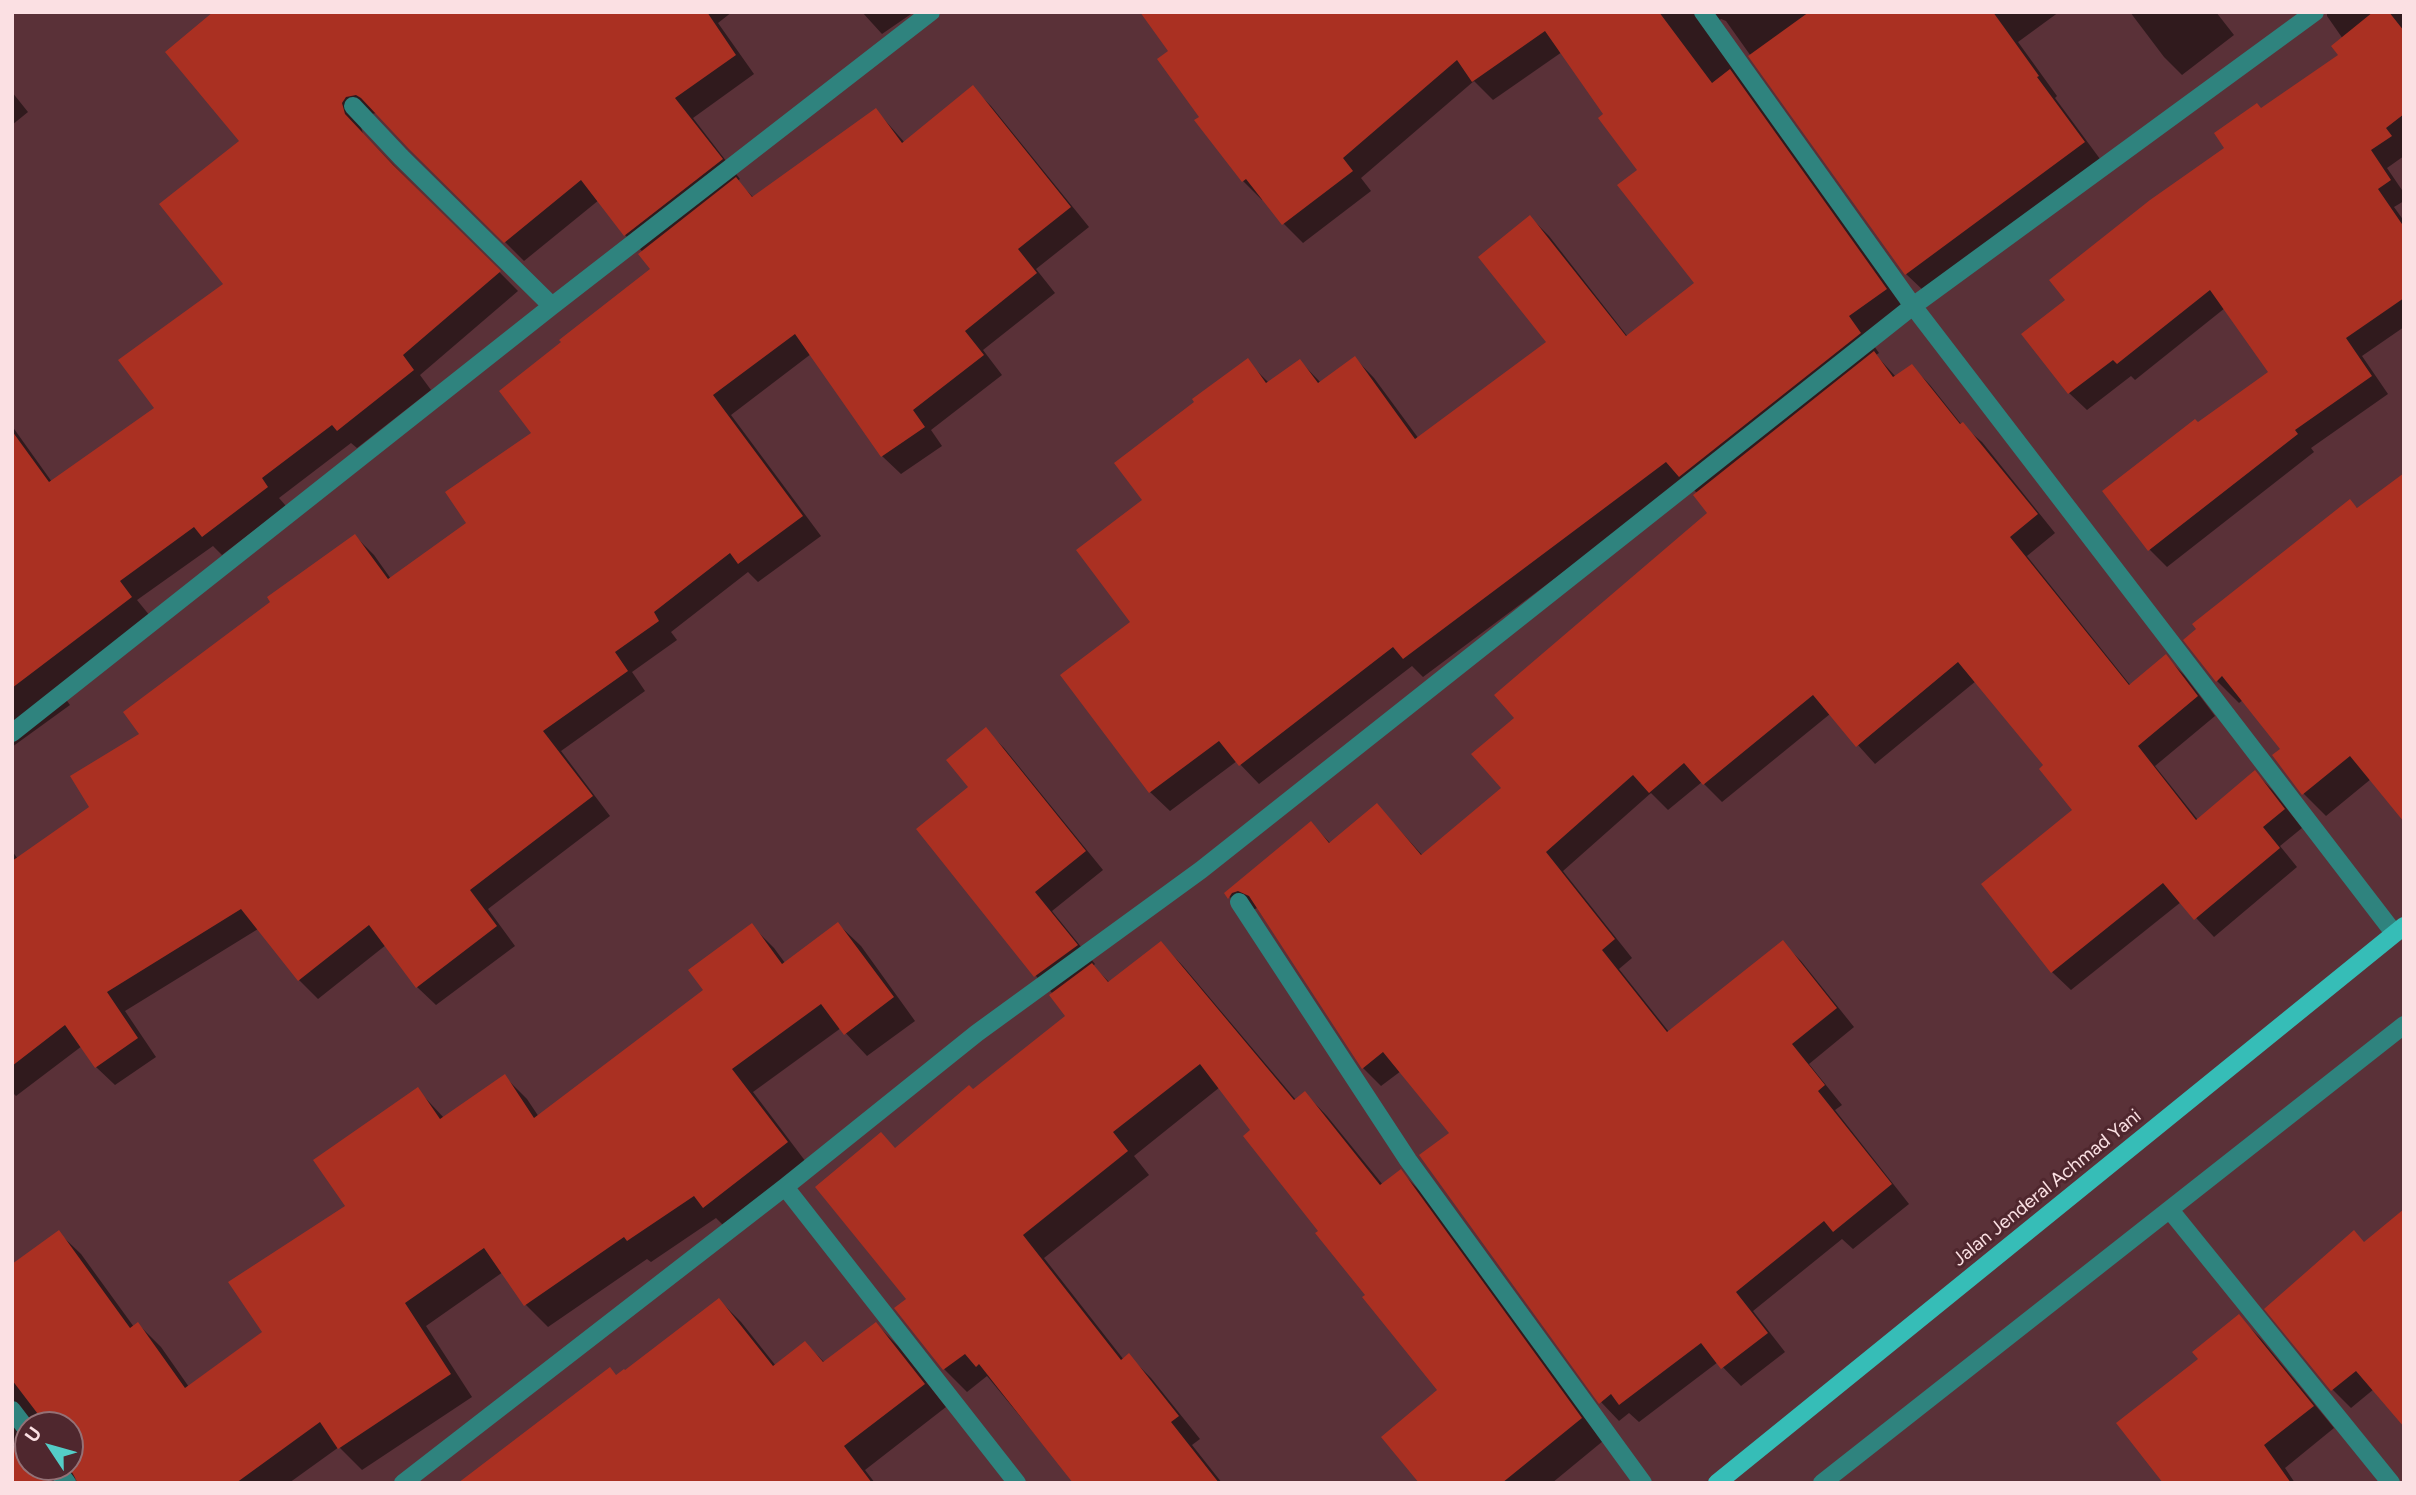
<!DOCTYPE html>
<style>
body{margin:0}
#map{position:relative;width:2416px;height:1495px;overflow:hidden;background:#5a3138;font-family:Figtree,sans-serif}
canvas{display:block}
.frame{position:absolute;inset:0;border:14px solid #fbe0e3;pointer-events:none}
.north{position:absolute;left:14px;top:1411px;width:70px;height:70px;box-sizing:border-box;background:#4f272e;border:2px solid #947176;border-radius:50%;rotate:306deg;font-size:19px;font-weight:700;line-height:28px;text-align:center;color:#fbe0e3}
.north::after{content:'';display:block;margin:auto;width:24px;height:32px;background:#54cdc7;clip-path:polygon(50% 0,100% 100%,50% 72%,0 100%)}
</style>
<div id="map">
<canvas width="2416" height="1495"></canvas>
<div class="frame"></div>
<div class="north">U</div>
</div>
<script>
const g = document.querySelector('canvas').getContext('2d');
g.lineJoin = 'round';
function fill(path, color) {
  g.fillStyle = color;
  g.fill(path, 'evenodd');
}
function shape(rows) {
  const path = new Path2D();
  for (const r of rows) {
    path.moveTo(r[0], r[1]);
    for (let i = 2; i < r.length; i += 2) path.lineTo(r[i], r[i + 1]);
  }
  return path;
}
function strokePath(path, color, width, dash) {
  g.strokeStyle = color;
  g.lineWidth = width;
  g.lineCap = dash ? 'butt' : 'round';
  g.setLineDash(dash || []);
  g.stroke(path);
}
function drawText(font, color, halo, rows, align = 'center') {
  g.font = font + ' Figtree,sans-serif';
  g.lineWidth = 6;
  g.setLineDash([]);
  g.textBaseline = 'middle';
  g.strokeStyle = halo;
  g.fillStyle = color;
  for (const [text, x, y, turn = 0] of rows) {
    g.save();
    g.translate(x, y);
    g.rotate((+turn || 0) * Math.PI / 180);
    g.textAlign = isNaN(turn) ? turn : align;
    if (halo) g.strokeText(text, 0, 0);
    g.fillText(text, 0, 0);
    g.restore();
  }
}
const shadow = shape([
 [215,12,732,12,718,23,754,74,693,118,740,179,737,181,754,198,876,110,905,143,973,88,991,106,1089,227,1036,269,1055,293,983,350,1002,375,931,430,942,446,901,474,882,456,811,354,731,415,821,536,758,582,748,572,671,632,677,640,632,672,645,691,561,751,610,816,488,909,515,946,436,1005,417,987,386,945,318,999,299,980,258,929,125,1011,156,1057,115,1085,96,1067,82,1046,16,1096,12,1092,12,851,18,859,92,808,141,734,272,602,355,536,374,555,391,579,468,524,652,270,643,252,625,235,599,200,524,261,376,113,364,116,360,123,363,134,518,291,420,375,431,390,357,448,351,443,279,498,286,506,222,555,213,546,137,600,150,616,57,687,70,705,12,747,12,426,52,482,156,408,225,284,242,141],
 [862,12,914,12,882,34],
 [1142,12,2059,12,2018,42,2057,96,2055,98,2103,163,1926,293,1906,274,1726,21,1721,19,1711,28,1905,309,1867,336,1879,353,1876,355,1896,377,1912,366,1930,385,1962,425,1982,442,2055,533,2027,556,2131,686,2166,657,2184,675,2215,716,2155,766,2198,820,2255,772,2273,791,2302,828,2280,846,2297,867,2214,937,2181,902,2071,990,2052,972,2074,811,2045,766,1976,681,1875,764,1830,714,1722,802,1702,782,1668,810,1651,793,1563,871,1632,958,1619,969,1669,1032,1783,943,1801,961,1854,1027,1809,1064,1842,1105,1835,1110,1909,1204,1853,1249,1842,1239,1753,1311,1785,1352,1741,1386,1718,1362,1639,1422,1629,1413,1619,1421,1601,1402,1451,1133,1401,1071,1381,1086,1363,1068,1257,908,1251,911,1248,916,1226,893,1311,823,1331,844,1377,805,1423,856,1503,788,1517,718,1710,513,1697,493,1685,481,1423,677,1412,666,1259,784,1237,761,1170,811,1150,792,1132,622,1144,500,1247,361,1269,383,1300,361,1321,383,1355,358,1374,378,1419,439,1548,343,1530,217,1549,236,1628,337,1697,283,1639,170,1606,114,1562,52,1493,100,1474,81,1361,178,1371,191,1303,243,1284,224,1264,199,1262,200,1243,181,1201,117,1170,52],
 [2130,12,2216,12,2234,35,2182,75,2164,57],
 [2327,12,2404,12,2404,156,2387,168,2404,193,2404,201,2394,207,2404,221,2404,327,2362,356,2388,394,2311,448,2314,452,2167,567,2150,550,2105,492,2271,373,2225,308,2135,380,2131,376,2087,410,2069,393,2024,334,2068,300,2227,148,2262,109,2341,55,2343,39,2327,16],
 [12,92,28,112,12,125],
 [2350,501,2358,509,2371,779,2326,816,2304,794,2282,749,2243,700,2239,703,2217,681],
 [986,730,1004,748,1103,870,1052,911,1095,964,1093,966,1110,983,1161,943,1183,966,1296,1100,1305,1093,1327,1116,1383,1185,1400,1171,1423,1194,1603,1441,1552,1483,1421,1483,1439,1390,1321,1231,1253,1131,1220,1087,1134,1156,1149,1175,1044,1258,1124,1360,1129,1356,1151,1378,1200,1439,1192,1445,1222,1483,1075,1483,987,1376,967,1392,944,1369,897,1308,908,1299,896,1149,1068,1016,1053,994,1036,976,918,829,970,788],
 [838,924,861,946,915,1021,867,1056,841,1028,753,1092,809,1166,727,1229,716,1218,651,1262,647,1259,548,1327,526,1305,503,1272,426,1326,472,1397,362,1470,339,1447,289,1483,80,1483,76,1478,69,1483,12,1483,12,1265,58,1232,81,1254,134,1327,138,1324,161,1347,189,1387,264,1333,347,1207,417,1089,444,1118,504,1076,527,1099,539,1117,705,990,752,926,774,948,785,963],
 [33,1421,37,1421,39,1425,70,1425,70,1467,28,1467,28,1444,24,1441,24,1428],
 [2365,1243,2374,1389,2351,1408,2333,1390,2267,1309],
 [719,1300,741,1322,776,1366,805,1343,825,1363,876,1324,898,1346,946,1407,865,1470,875,1483,461,1483,625,1372],
 [2239,1317,2261,1339,2334,1428,2285,1468,2295,1483,2165,1483]
]);
const building = shape([
 [213,12,707,12,736,55,675,98,723,159,624,236,581,180,504,243,409,149,361,98,356,95,346,97,342,103,345,114,393,165,501,271,403,355,414,370,337,431,332,425,262,478,268,487,202,537,194,527,120,581,132,597,12,688,12,431,49,482,154,408,118,360,223,284,159,204,239,141,165,52],
 [1140,12,1659,12,1712,83,1730,69,1887,289,1849,316,1861,333,1679,477,1666,462,1403,659,1393,647,1239,766,1219,741,1149,793,1060,675,1130,622,1076,550,1142,500,1114,463,1194,402,1192,399,1248,358,1266,383,1300,359,1318,383,1355,356,1415,439,1546,342,1478,257,1530,215,1626,336,1694,283,1617,185,1637,170,1598,118,1603,114,1545,31,1472,82,1457,60,1343,158,1353,171,1282,225,1246,179,1242,182,1194,120,1199,117,1157,59,1168,51],
 [1809,12,1993,12,2039,76,2037,77,2085,142,1905,275,1748,56],
 [2373,12,2389,12,2404,31,2404,114,2386,128,2392,136,2371,150,2391,180,2378,189,2404,227,2404,298,2346,338,2372,376,2295,430,2298,434,2148,551,2102,491,2195,419,2198,422,2268,372,2210,290,2117,364,2113,360,2068,394,2021,334,2065,300,2049,280,2150,200,2224,148,2214,133,2257,103,2261,108,2338,55,2331,46],
 [973,85,1071,207,1018,249,1037,273,965,331,984,355,913,410,925,427,881,457,795,334,713,395,803,516,738,564,730,553,654,612,659,621,615,652,628,671,543,731,593,796,470,890,497,926,416,988,369,925,298,981,241,909,107,992,138,1038,95,1068,65,1025,12,1066,12,861,89,807,70,776,139,734,123,712,270,602,267,597,355,534,388,579,466,523,445,492,531,433,499,391,561,342,559,340,650,269,638,254,736,177,752,197,876,108,902,143],
 [1874,351,1893,377,1912,364,1960,424,1963,422,2038,514,2010,537,2129,685,2166,654,2198,696,2138,746,2196,820,2255,770,2285,809,2263,827,2280,848,2194,920,2163,883,2051,973,1981,884,2072,810,2039,769,2043,765,1958,662,1856,747,1813,695,1703,785,1684,763,1649,793,1633,775,1546,852,1615,939,1602,950,1667,1032,1783,940,1837,1008,1792,1044,1825,1085,1818,1091,1892,1184,1833,1232,1824,1221,1736,1292,1768,1333,1721,1369,1701,1343,1619,1405,1611,1394,1599,1404,1419,1155,1449,1133,1383,1052,1362,1069,1249,896,1238,891,1232,893,1228,899,1224,893,1311,821,1329,843,1377,803,1421,855,1501,788,1471,754,1514,718,1494,695,1707,513,1693,495],
 [2404,473,2404,822,2350,756,2302,795,2272,755,2280,749,2222,676,2216,682,2183,640,2196,629,2192,624,2350,499,2357,508],
 [986,727,1086,851,1035,892,1078,945,1034,977,916,829,968,787,946,760],
 [838,922,894,997,844,1035,821,1004,732,1069,788,1142,703,1208,694,1196,627,1241,624,1237,524,1306,484,1248,405,1303,451,1374,338,1449,320,1422,236,1483,78,1483,69,1467,70,1425,40,1425,44,1422,12,1380,12,1264,59,1230,130,1328,138,1322,185,1388,262,1332,228,1282,345,1206,313,1160,418,1087,440,1119,505,1074,534,1118,703,990,688,970,752,923,782,964],
 [1161,941,1294,1100,1305,1091,1380,1185,1401,1169,1582,1418,1502,1483,1419,1483,1381,1437,1437,1390,1362,1297,1365,1295,1315,1233,1318,1231,1243,1136,1250,1130,1200,1064,1113,1132,1128,1151,1023,1235,1121,1360,1129,1353,1179,1416,1171,1422,1219,1483,1073,1483,979,1364,976,1367,965,1354,943,1370,894,1308,906,1299,815,1187,881,1132,895,1148,969,1085,973,1089,1065,1016,1049,995,1092,963,1108,982],
 [2404,1209,2404,1427,2356,1371,2331,1391,2264,1309,2354,1230,2364,1242],
 [719,1298,773,1366,805,1341,823,1362,876,1322,925,1384,844,1446,872,1483,458,1483,610,1367,616,1375,624,1369,625,1370],
 [2239,1314,2314,1406,2264,1445,2291,1483,2163,1483,2116,1423,2198,1359,2192,1352],
 [20,1439,28,1442,28,1467,44,1467,53,1483,12,1483,12,1445]
]);
const minor = shape([
 [1703,12,1913,306,2394,933],
 [353,106,401,157,552,306],
 [12,733,552,306,931,12],
 [1239,902,1408,1160,1643,1483],
 [785,1187,1017,1483],
 [2170,1210,2391,1483],
 [12,1410,28,1431],
 [55,1467,67,1483],
 [403,1483,785,1187,977,1033,1201,870,1913,306,2315,12],
 [1822,1483,2404,1025]
]);
const major = shape([
 [1717,1483,2404,926]
]);
const streetNames = [
 ["Jalan Jenderal Achmad Yani",2047,1188,-39]
];
fill(shadow, '#0007');
fill(building, '#aa3022');
strokePath(minor, '#2f837e', 18);
strokePath(major, '#36bdb7', 18);
drawText('19px', '#fbe0e3', '#4f272e', streetNames);
</script>
